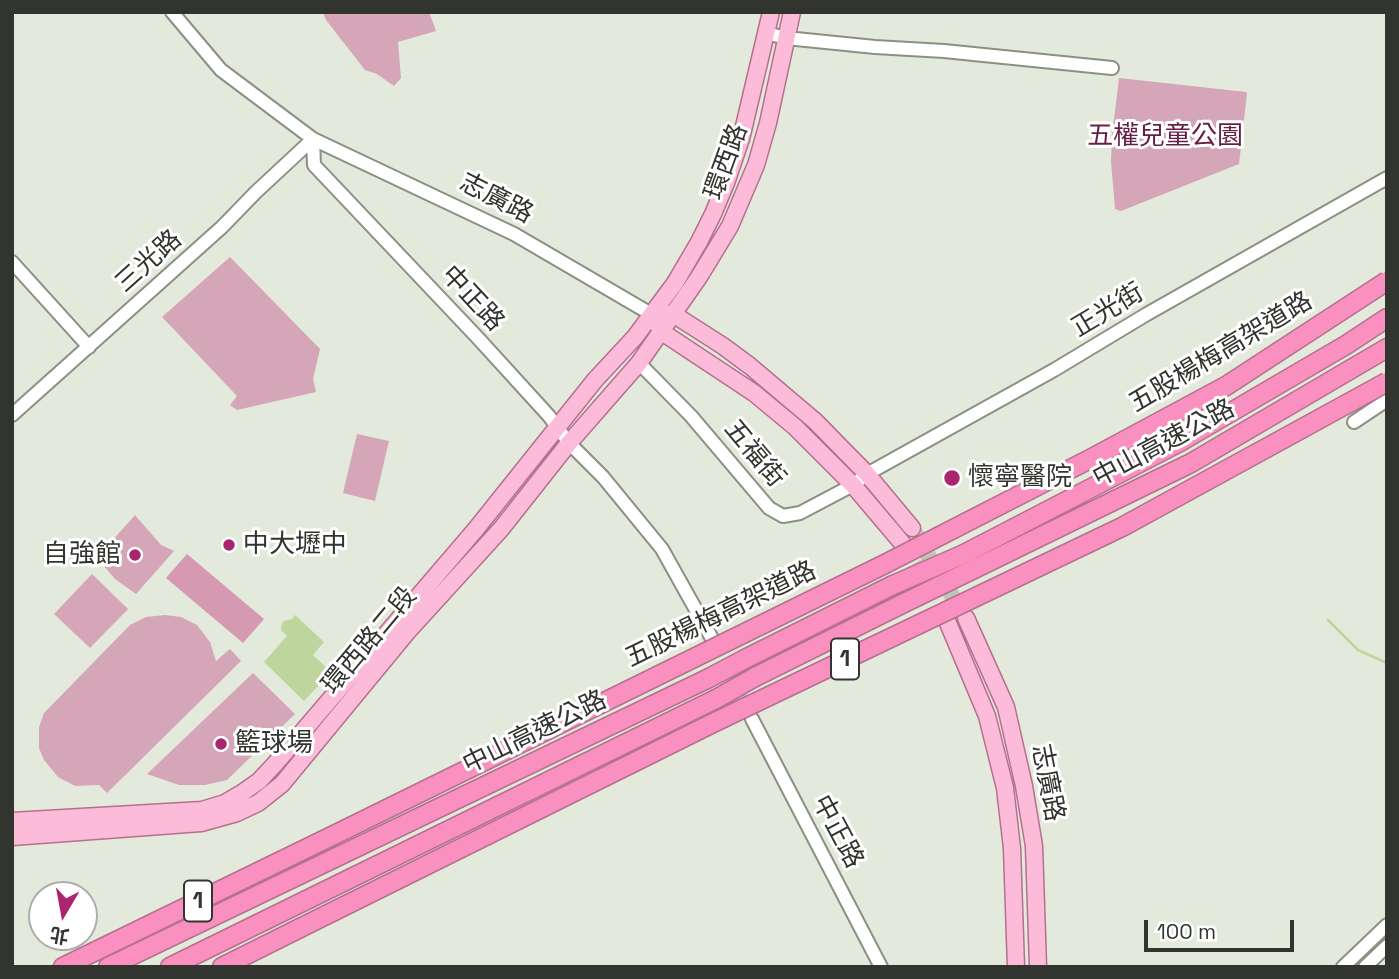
<!DOCTYPE html>
<meta charset="utf-8">
<style>
body{margin:0}
#map{position:relative;width:1399px;height:979px;overflow:hidden;background:#e3e9db;font-family:"Space Grotesk","Noto Sans TC",sans-serif}
canvas{display:block}
.frame{position:absolute;inset:0;border:14px solid #32342f;pointer-events:none}
.north{position:absolute;left:28px;top:881px;width:70px;height:70px;box-sizing:border-box;background:#fff;border:2px solid #adaeac;border-radius:50%;rotate:190deg;font-size:19px;font-weight:700;line-height:28px;text-align:center;color:#32342f}
.north::after{content:'';display:block;margin:auto;width:24px;height:32px;background:#aa256d;clip-path:polygon(50% 0,100% 100%,50% 72%,0 100%)}
.scale{position:absolute;left:1144px;top:920px;width:150px;height:32px;box-sizing:border-box;border:4px solid #32342f;border-top:0;padding-left:9px;font-size:21px;line-height:24px;white-space:nowrap;color:#32342f;-webkit-text-stroke:5px #fff;paint-order:stroke}
</style>
<div id="map">
<canvas width="1399" height="979"></canvas>
<div class="frame"></div>
<div class="north">北</div>
<div class="scale">100 m</div>
</div>
<script>
const g = document.querySelector('canvas').getContext('2d');
g.lineJoin = 'round';
function fill(path, color) {
  g.fillStyle = color;
  g.fill(path, 'evenodd');
}
function shape(rows) {
  const path = new Path2D();
  for (const r of rows) {
    path.moveTo(r[0], r[1]);
    for (let i = 2; i < r.length; i += 2) path.lineTo(r[i], r[i + 1]);
  }
  return path;
}
function strokePath(path, color, width, dash) {
  g.strokeStyle = color;
  g.lineWidth = width;
  g.lineCap = dash ? 'butt' : 'round';
  g.setLineDash(dash || []);
  g.stroke(path);
}
function drawText(font, color, halo, rows, align = 'center') {
  g.font = font + ' "Space Grotesk","Noto Sans TC",sans-serif';
  g.lineWidth = 6;
  g.setLineDash([]);
  g.textBaseline = 'middle';
  g.strokeStyle = halo;
  g.fillStyle = color;
  for (const [text, x, y, turn = 0] of rows) {
    g.save();
    g.translate(x, y);
    g.rotate((+turn || 0) * Math.PI / 180);
    g.textAlign = isNaN(turn) ? turn : align;
    if (halo) g.strokeText(text, 0, 0);
    g.fillText(text, 0, 0);
    g.restore();
  }
}
const green = shape([
 [327,12,429,12,436,31,398,42,401,78,394,86,377,74,365,70,326,20,323,13],
 [1119,78,1246,92,1247,93,1239,164,1121,211,1115,209,1111,161,1112,136],
 [230,257,320,349,313,379,316,392,237,410,230,405,237,396,162,317],
 [357,434,389,441,375,501,343,493],
 [135,515,161,545,174,551,136,594,115,579,97,558],
 [92,574,128,609,90,648,54,614],
 [165,615,181,617,197,625,210,642,216,661,230,649,241,661,107,793,99,785,75,786,58,777,44,760,39,748,39,727,44,713,130,625,146,617],
 [253,673,295,714,227,780,205,785,179,785,147,774]
]);
const forest = shape([
 [187,554,264,619,243,643,166,578]
]);
const water = shape([
 [295,615,324,642,313,655,331,672,304,701,264,662,287,636,281,630,281,626,284,621,292,619]
]);
const stream = shape([
 [1328,620,1358,650,1387,663]
]);
const minorTunnel = shape([
 [715,644,749,712]
]);
const majorTunnel = shape([
 [912,528,964,616],
 [902,543,948,623]
]);
const minor = shape([
 [172,12,221,70,313,139,514,234,651,314],
 [766,33,786,38,875,47,944,51,1112,68],
 [313,139,314,165,477,337,549,416,569,443,603,477,662,549,715,644],
 [12,262,89,347],
 [639,363,691,416,769,508,783,516,800,513,853,485,867,474,1054,370,1147,314,1387,178],
 [12,415,222,227,256,192,313,139],
 [1354,422,1387,400],
 [752,719,881,967],
 [1343,967,1387,925],
 [1365,967,1387,946]
]);
const major = shape([
 [664,314,673,314,723,346,750,366,815,421,867,474,912,528],
 [658,325,662,332,754,393,795,427,853,485,902,543],
 [966,618,1006,707,1024,786,1034,846,1038,967],
 [948,623,987,716,1005,788,1012,848,1016,967],
 [12,821,202,810,225,803,242,793,259,781,274,765,476,529,595,380,635,337,675,283,699,242,713,214,726,183,741,139,771,12],
 [12,837,201,823,237,813,258,803,282,784,409,630,501,529,569,443,639,363,699,277,730,226,756,165,768,123,792,12]
]);
const highway = shape([
 [964,554,1180,442,1346,345,1387,318],
 [970,571,1191,463,1387,348],
 [745,659,893,585],
 [755,677,904,603],
 [63,967,334,835],
 [108,967,707,679],
 [170,967,716,699],
 [222,967,300,928]
]);
const highwayBridge = shape([
 [893,585,964,554],
 [904,603,970,571],
 [707,679,745,659],
 [716,699,755,677],
 [334,835,885,564,1090,459,1226,386,1387,281],
 [300,928,715,722,1122,527,1387,382]
]);
const markers = [
 [952,478,9,"#aa256d"],
 [229,545,7,"#aa256d"],
 [135,555,7,"#aa256d"],
 [221,744,7,"#aa256d"]
];
const shields = [
 [845,659,28],
 [198,901,28]
];
const shieldNames = [
 ["1",845,659],
 ["1",198,901]
];
const parkNames = [
 ["五權兒童公園",1165,137]
];
const streetNames = [
 ["環西路",727,162,-70],
 ["志廣路",496,199,27],
 ["三光路",149,262,-42],
 ["中正路",472,299,47],
 ["正光街",1108,311,-31],
 ["五股楊梅高架道路",1221,353,-31],
 ["中山高速公路",1164,444,-28],
 ["五福街",754,454,50],
 ["五股楊梅高架道路",721,615,-26],
 ["環西路二段",370,641,-50],
 ["中山高速公路",535,733,-26],
 ["志廣路",1047,783,79],
 ["中正路",837,832,62]
];
const poiNames = [
 ["懷寧醫院",968,478],
 ["中大壢中",243,545],
 ["自強館",121,555,"right"],
 ["籃球場",235,744]
];
fill(green, '#d4a6b8');
fill(forest, '#d699b2');
fill(water, '#bed59d');
strokePath(stream, '#bed59d', 2.5);
strokePath(minorTunnel, '#c0c5b9', 12, [12, 6]);
strokePath(majorTunnel, '#c0c5b9', 16, [16, 8]);
strokePath(minor, '#8b9084', 16);
strokePath(major, '#b4708d', 19);
strokePath(highway, '#b4708d', 21);
strokePath(minor, '#fff', 12);
strokePath(major, '#fcbcd9', 16);
strokePath(highway, '#fa90bf', 18);
strokePath(highwayBridge, '#b4708d', 21, []);
strokePath(highwayBridge, '#fa90bf', 18);
for (const [x, y, r, color] of markers) {
  const dot = new Path2D();
  dot.arc(x, y, r, 0, 2 * Math.PI);
  g.fillStyle = color;
  g.fill(dot);
  strokePath(dot, '#fff', 2.5);
}
for (const [x, y, w] of shields) {
  const box = new Path2D();
  box.roundRect(x - w / 2, y - 20.5, w, 41, 5);
  g.fillStyle = '#fff';
  g.fill(box);
  strokePath(box, '#32342f', 2);
}
drawText('bold 24px', '#32342f', null, shieldNames);
drawText('26px', '#661f43', '#fff', parkNames);
drawText('26px', '#32342f', '#fff', streetNames);
drawText('26px', '#32342f', '#fff', poiNames, 'left');
</script>
